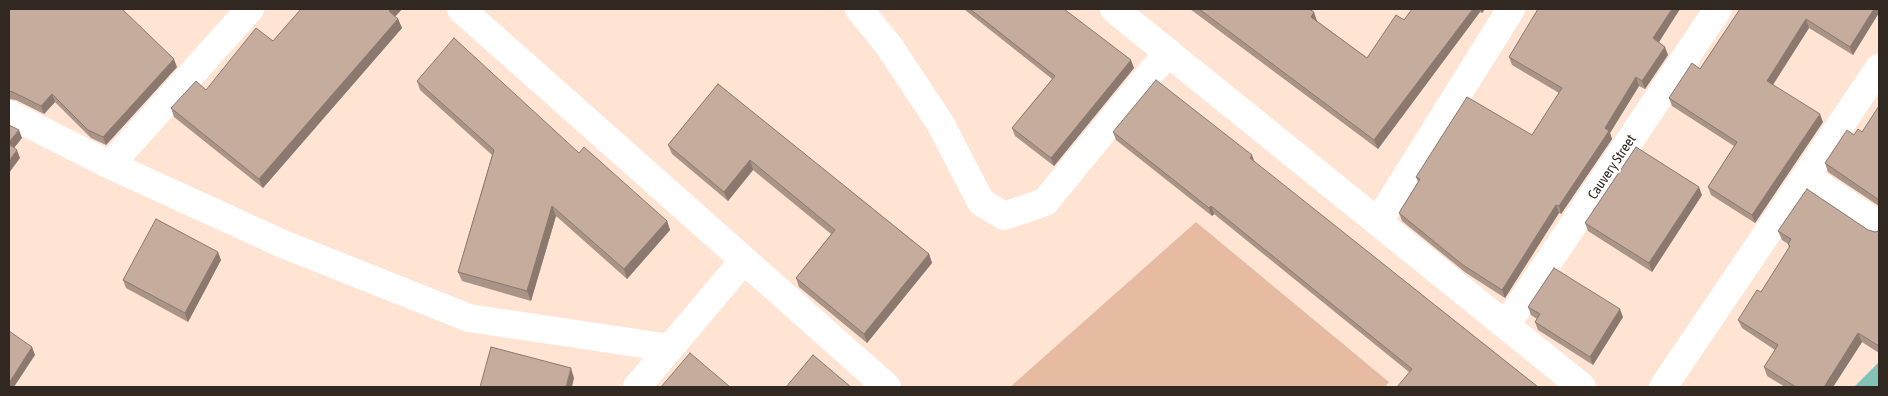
<!DOCTYPE html>
<style>
body{margin:0}
#map{position:relative;width:1888px;height:396px;overflow:hidden;background:#ffe4d4;font-family:"Asap Condensed",sans-serif}
canvas{display:block}
.frame{position:absolute;inset:0;border:10px solid #322822;pointer-events:none}
</style>
<div id="map">
<canvas width="1888" height="396"></canvas>
<div class="frame"></div>
</div>
<script>
const g = document.querySelector('canvas').getContext('2d');
g.lineJoin = 'round';
function fill(path, color) {
  g.fillStyle = color;
  g.fill(path, 'evenodd');
}
function shape(rows) {
  const path = new Path2D();
  for (const r of rows) {
    path.moveTo(r[0], r[1]);
    for (let i = 2; i < r.length; i += 2) path.lineTo(r[i], r[i + 1]);
  }
  return path;
}
function strokePath(path, color, width, dash) {
  g.strokeStyle = color;
  g.lineWidth = width;
  g.lineCap = dash ? 'butt' : 'round';
  g.setLineDash(dash || []);
  g.stroke(path);
}
function drawText(font, color, halo, rows, align = 'center') {
  g.font = font + ' "Asap Condensed",sans-serif';
  g.lineWidth = 4.5;
  g.setLineDash([]);
  g.textBaseline = 'middle';
  g.strokeStyle = halo;
  g.fillStyle = color;
  for (const [text, x, y, turn = 0] of rows) {
    g.save();
    g.translate(x, y);
    g.rotate((+turn || 0) * Math.PI / 180);
    g.textAlign = isNaN(turn) ? turn : align;
    if (halo) g.strokeText(text, 0, 0);
    g.fillText(text, 0, 0);
    g.restore();
  }
}
const green = shape([
 [1196,222,1389,382,1385,387,1010,387]
]);
const water = shape([
 [1879,362,1879,387,1854,387]
]);
const minor = shape([
 [461,9,887,387],
 [859,9,889,46,940,123,981,202,1004,216,1045,202,1168,52],
 [1114,9,1582,387],
 [9,114,110,165,283,244,469,318,670,348],
 [110,165,250,9],
 [1806,176,1879,225],
 [1378,222,1511,9],
 [1506,325,1718,9],
 [637,387,744,260],
 [1663,387,1879,68]
]);
const wall = shape([
 [9,9,177,67,106,145,91,138,55,102,44,114,16,100,9,99],
 [301,9,402,9,395,17,398,19,402,28,263,188,174,117,171,108,206,90,273,41],
 [964,9,1064,9,1134,68,1054,166,1015,136,1012,128,1052,79,965,10],
 [1190,9,1309,9,1317,21,1367,58,1404,20,1412,9,1485,9,1482,13,1480,12,1378,149],
 [1680,9,1658,42,1668,55,1645,89,1639,86,1610,133,1612,139,1561,214,1559,213,1505,298,1466,273,1402,221,1399,213,1418,182,1416,177,1532,135,1559,93,1512,65,1509,57],
 [1740,9,1879,9,1853,55,1809,28,1773,85,1823,122,1755,223,1711,195,1708,187,1734,146,1672,106,1669,98,1700,69],
 [417,81,579,153,667,221,670,230,627,279,556,216,531,301,462,281,458,272,492,155,420,90],
 [718,84,929,254,932,263,867,343,799,287,796,278,831,234,753,170,728,201,672,154,668,145],
 [1879,106,1879,206,1828,172,1825,163,1854,135,1862,132],
 [1113,132,1255,163,1538,387,1409,372,1214,214,1212,216,1116,140],
 [1702,195,1652,272,1588,231,1585,223],
 [1868,230,1875,232,1879,231,1879,353,1862,342,1833,387,1785,387,1767,376,1764,367,1775,350,1742,328,1738,320,1761,292,1789,248,1788,244,1782,240,1778,231],
 [221,260,188,322,126,288,123,280],
 [1528,307,1623,317,1593,365,1538,330,1535,322,1537,319,1531,315]
]);
const shadedWall = shape([
 [391,9,402,9,392,20,389,11],
 [1473,9,1479,9,1480,12,1378,149,1374,140],
 [1480,9,1485,9,1482,13],
 [1672,9,1680,9,1656,47,1653,38],
 [1874,9,1879,9,1879,13,1853,55,1850,47],
 [1314,12,1317,21,1314,25,1311,17],
 [398,19,402,28,263,188,259,179],
 [1806,19,1809,28,1770,89,1767,81],
 [1665,47,1668,55,1645,89,1642,81],
 [174,59,177,67,106,145,103,137],
 [1131,60,1134,68,1054,166,1051,158],
 [1636,77,1639,86,1610,133,1612,139,1561,214,1559,206,1605,128],
 [52,94,55,102,44,114,41,106],
 [1820,114,1823,122,1755,223,1752,215],
 [19,130,22,138,11,152,9,147,9,142],
 [17,150,20,158,9,173,9,161],
 [1252,155,1255,163,1250,158],
 [750,160,753,170,728,201,724,192],
 [1699,187,1702,195,1652,272,1649,263],
 [1556,205,1559,213,1505,298,1502,290],
 [552,206,556,216,531,301,527,291],
 [1211,206,1214,214,1212,216,1209,208],
 [667,221,670,230,627,279,624,269],
 [218,252,221,260,188,322,185,313],
 [929,254,932,263,867,343,864,334],
 [1620,309,1623,317,1593,365,1590,357],
 [1858,333,1862,342,1833,387,1824,387],
 [32,347,35,355,14,387,9,387,9,383],
 [571,368,574,378,572,387,566,387]
]);
const building = shape([
 [9,9,122,9,174,59,103,137,88,130,52,94,41,106,13,92,9,91,9,9],
 [301,9,391,9,389,11,398,19,259,179,171,108,196,81,206,90,256,28,273,41,301,9],
 [970,9,1064,9,1131,60,1051,158,1012,128,1055,76,970,9],
 [1199,9,1309,9,1314,12,1311,17,1367,58,1396,15,1404,20,1412,9,1473,9,1374,140,1199,9],
 [1538,9,1672,9,1653,38,1665,47,1642,81,1636,77,1605,128,1609,131,1559,206,1556,205,1502,290,1463,265,1399,213,1420,179,1416,177,1467,97,1532,135,1562,88,1509,57,1538,9],
 [1740,9,1874,9,1850,47,1806,19,1767,81,1820,114,1752,215,1708,187,1737,142,1669,98,1692,63,1700,69,1740,9],
 [454,38,579,153,584,147,667,221,624,269,552,206,527,291,458,272,494,150,417,81,454,38],
 [1156,80,1252,155,1250,158,1538,387,1397,387,1412,369,1211,206,1209,208,1113,132,1156,80],
 [718,84,929,254,864,334,796,278,835,230,750,160,724,192,668,145,718,84],
 [1879,106,1879,200,1825,163,1847,130,1854,135,1858,129,1862,132,1879,106],
 [9,125,19,130,9,142,9,125],
 [9,144,17,150,9,161,9,144],
 [1636,147,1699,187,1649,263,1585,223,1636,147],
 [1807,189,1868,230,1875,232,1879,231,1879,346,1858,333,1824,387,1796,387,1764,367,1778,345,1738,320,1757,290,1761,292,1790,246,1788,244,1791,239,1778,231,1807,189],
 [156,219,218,252,185,313,123,280,156,219],
 [1554,268,1620,309,1590,357,1535,322,1540,314,1528,307,1554,268],
 [9,331,32,347,9,383,9,331],
 [491,347,571,368,566,387,480,387,491,347],
 [690,353,730,387,661,387,690,353],
 [813,355,851,387,786,387,813,355]
]);
const streetNames = [
 ["Cauvery Street",1612,167,-56]
];
fill(green, '#e6bba2');
fill(water, '#84c2b8');
strokePath(minor, '#fff', 28);
fill(wall, '#aa9487');
fill(shadedWall, '#8b786e');
fill(building, '#c6ac9d');
strokePath(building, '#8b786e', 1);
drawText('14px', '#322822', '#fff', streetNames);
</script>
